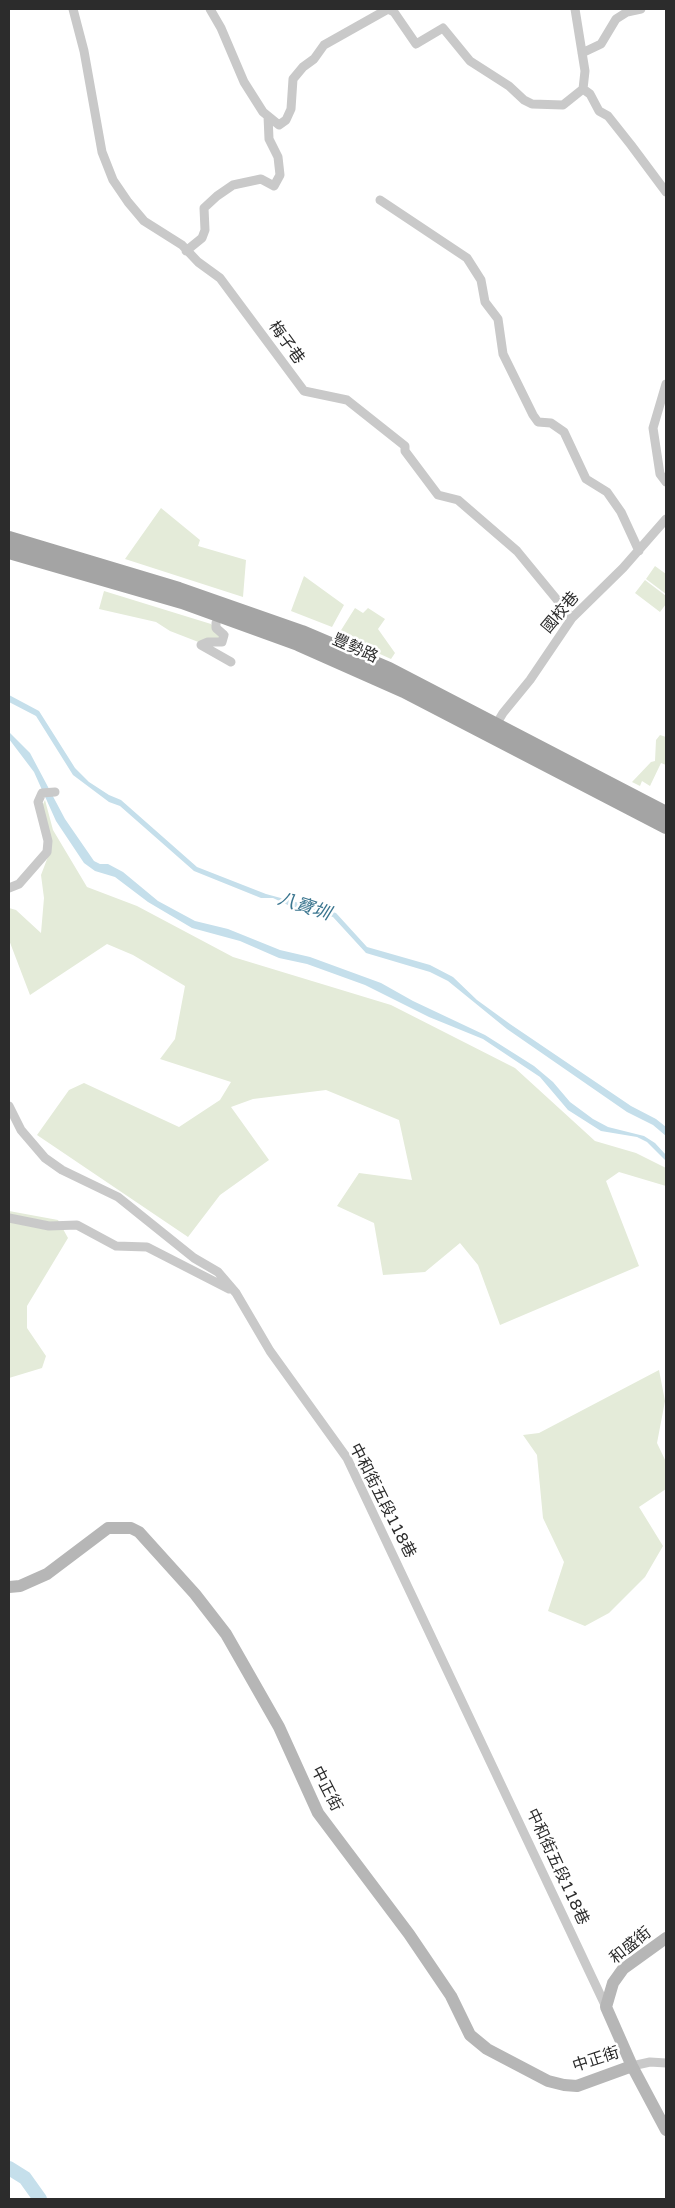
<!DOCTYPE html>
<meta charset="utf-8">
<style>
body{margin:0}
#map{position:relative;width:675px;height:2208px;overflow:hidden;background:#fff;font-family:"Varela Round",sans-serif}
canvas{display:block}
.frame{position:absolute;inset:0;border:10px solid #2c2c2c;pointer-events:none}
</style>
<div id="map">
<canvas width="675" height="2208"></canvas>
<div class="frame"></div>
</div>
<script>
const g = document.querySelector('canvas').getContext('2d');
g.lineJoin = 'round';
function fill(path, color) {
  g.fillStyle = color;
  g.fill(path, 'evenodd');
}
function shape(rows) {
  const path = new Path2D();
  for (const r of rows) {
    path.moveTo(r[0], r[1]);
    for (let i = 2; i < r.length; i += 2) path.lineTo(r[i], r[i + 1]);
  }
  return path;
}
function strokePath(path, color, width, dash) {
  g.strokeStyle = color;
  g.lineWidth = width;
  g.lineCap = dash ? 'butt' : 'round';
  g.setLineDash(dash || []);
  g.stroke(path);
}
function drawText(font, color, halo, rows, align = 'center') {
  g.font = font + ' "Varela Round","Noto Sans TC",sans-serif';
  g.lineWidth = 5;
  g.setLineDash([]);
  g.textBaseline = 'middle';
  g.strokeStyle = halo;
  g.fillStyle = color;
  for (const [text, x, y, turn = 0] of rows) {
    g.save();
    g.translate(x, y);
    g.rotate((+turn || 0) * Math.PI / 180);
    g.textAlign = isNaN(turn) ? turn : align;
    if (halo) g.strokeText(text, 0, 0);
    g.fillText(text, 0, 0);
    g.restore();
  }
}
const green = shape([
 [161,508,200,540,198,546,246,560,243,597,125,559],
 [655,566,666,574,666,594,646,579],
 [304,576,344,605,332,627,291,611],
 [645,580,666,596,666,604,660,612,635,593],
 [104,591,211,624,221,638,201,643,170,631,156,622,99,609],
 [355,608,363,613,368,608,385,619,378,629,395,653,391,659,338,635],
 [660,735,666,737,666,765,661,763,650,786,642,781,640,786,632,782,651,762,655,761,656,740],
 [45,800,53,830,87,887,137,906,233,957,391,1005,515,1068,595,1141,636,1153,666,1168,666,1186,619,1172,606,1181,639,1266,500,1325,478,1265,460,1243,425,1272,383,1275,374,1223,337,1206,359,1173,412,1180,399,1120,326,1090,253,1099,231,1107,269,1160,220,1195,188,1237,37,1135,69,1090,84,1083,179,1127,220,1100,231,1082,160,1059,175,1039,185,986,133,955,107,944,30,995,9,940,9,908,16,910,41,933,44,898,41,875,52,846,42,806],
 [9,1211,58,1220,68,1238,27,1306,27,1328,46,1356,42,1368,9,1378],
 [659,1370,665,1401,657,1443,666,1462,666,1489,639,1507,663,1546,645,1577,609,1613,585,1626,548,1611,564,1562,543,1518,537,1455,523,1435,539,1433]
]);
const water = shape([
 [9,695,39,711,75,768,89,782,109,795,121,800,197,867,266,894,336,913,367,947,430,965,453,977,477,1000,510,1024,631,1106,656,1119,666,1127,666,1136,653,1125,627,1112,507,1029,448,981,430,972,366,953,333,917,290,906,273,898,261,898,194,871,120,806,109,802,73,775,36,716,9,702],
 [9,732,30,753,65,819,94,861,100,864,108,864,123,872,158,901,195,921,228,929,280,950,310,957,381,983,413,1001,485,1035,534,1066,553,1082,570,1102,593,1119,608,1127,644,1136,655,1143,666,1155,666,1161,647,1142,637,1137,601,1131,568,1110,540,1077,483,1039,429,1017,365,985,307,964,279,958,240,941,192,928,148,902,115,877,95,871,84,863,56,821,34,772,9,739]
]);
const river = shape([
 [9,2168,25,2178,40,2199]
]);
const street = shape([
 [73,9,84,51,102,152,113,180,128,202,144,221,182,245,198,262,220,278,304,391,347,400,405,446,405,451,438,495,458,500,517,551,572,618],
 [210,9,221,28,244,82,263,112,279,125,286,120,291,109,293,79,303,67,314,59,324,45,388,9,394,12,416,44,443,28,470,61,509,86,524,100,532,104,563,105,583,89,585,71,575,9],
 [582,53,601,44,616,19,627,12,641,9],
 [583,89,590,94,599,111,608,116,631,145,666,192],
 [380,200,467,258,481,280,485,302,498,319,503,354,533,415,538,422,551,423,564,432,586,479,607,492,621,512,639,551],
 [186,251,202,238,205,230,204,208,217,196,233,185,261,179,274,186,280,175,278,157,269,139,268,116],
 [666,384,653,428,660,474,666,482],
 [216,623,216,628,224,635,222,642,208,642,201,645,231,662],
 [494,728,503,713,530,680,572,618,623,568,666,519],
 [9,888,19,884,47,852,48,841,38,802,42,793,55,792],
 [9,1106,21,1130,45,1158,62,1170,118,1197,194,1258,218,1272,236,1293,270,1351,347,1458,606,2007],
 [9,1218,49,1226,77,1225,116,1246,147,1247,229,1289],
 [632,2066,650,2062,666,2063]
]);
const secondary = shape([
 [9,1587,20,1586,47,1574,108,1528,131,1528,139,1532,195,1594,226,1634,279,1727,318,1813,409,1934,451,1996,470,2035,487,2049,548,2081,564,2085,577,2086,632,2066],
 [666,1938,623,1969,613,1983,606,2007,632,2066,666,2130]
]);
const primary = shape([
 [9,538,179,589,302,632,389,669,666,813],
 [9,552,182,602,298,644,404,691,666,827]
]);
const streetNames = [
 ["梅子巷",286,343,54],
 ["國校巷",561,613,-50],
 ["豐勢路",355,649,24],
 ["中和街五段118巷",382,1501,63],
 ["中正街",326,1789,63],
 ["中和街五段118巷",557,1867,65],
 ["和盛街",631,1946,-39],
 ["中正街",596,2060,-18]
];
const waterNames = [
 ["八寶圳",304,907,18]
];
fill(green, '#e4ebd9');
fill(water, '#c5dfeb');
strokePath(river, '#c5dfeb', 14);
strokePath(street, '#c9c9c9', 9);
strokePath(secondary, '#b6b6b6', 12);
strokePath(primary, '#a4a4a4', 14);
drawText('16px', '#2c2c2c', '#fff', streetNames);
drawText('italic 18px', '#3a758f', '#fff', waterNames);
</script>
